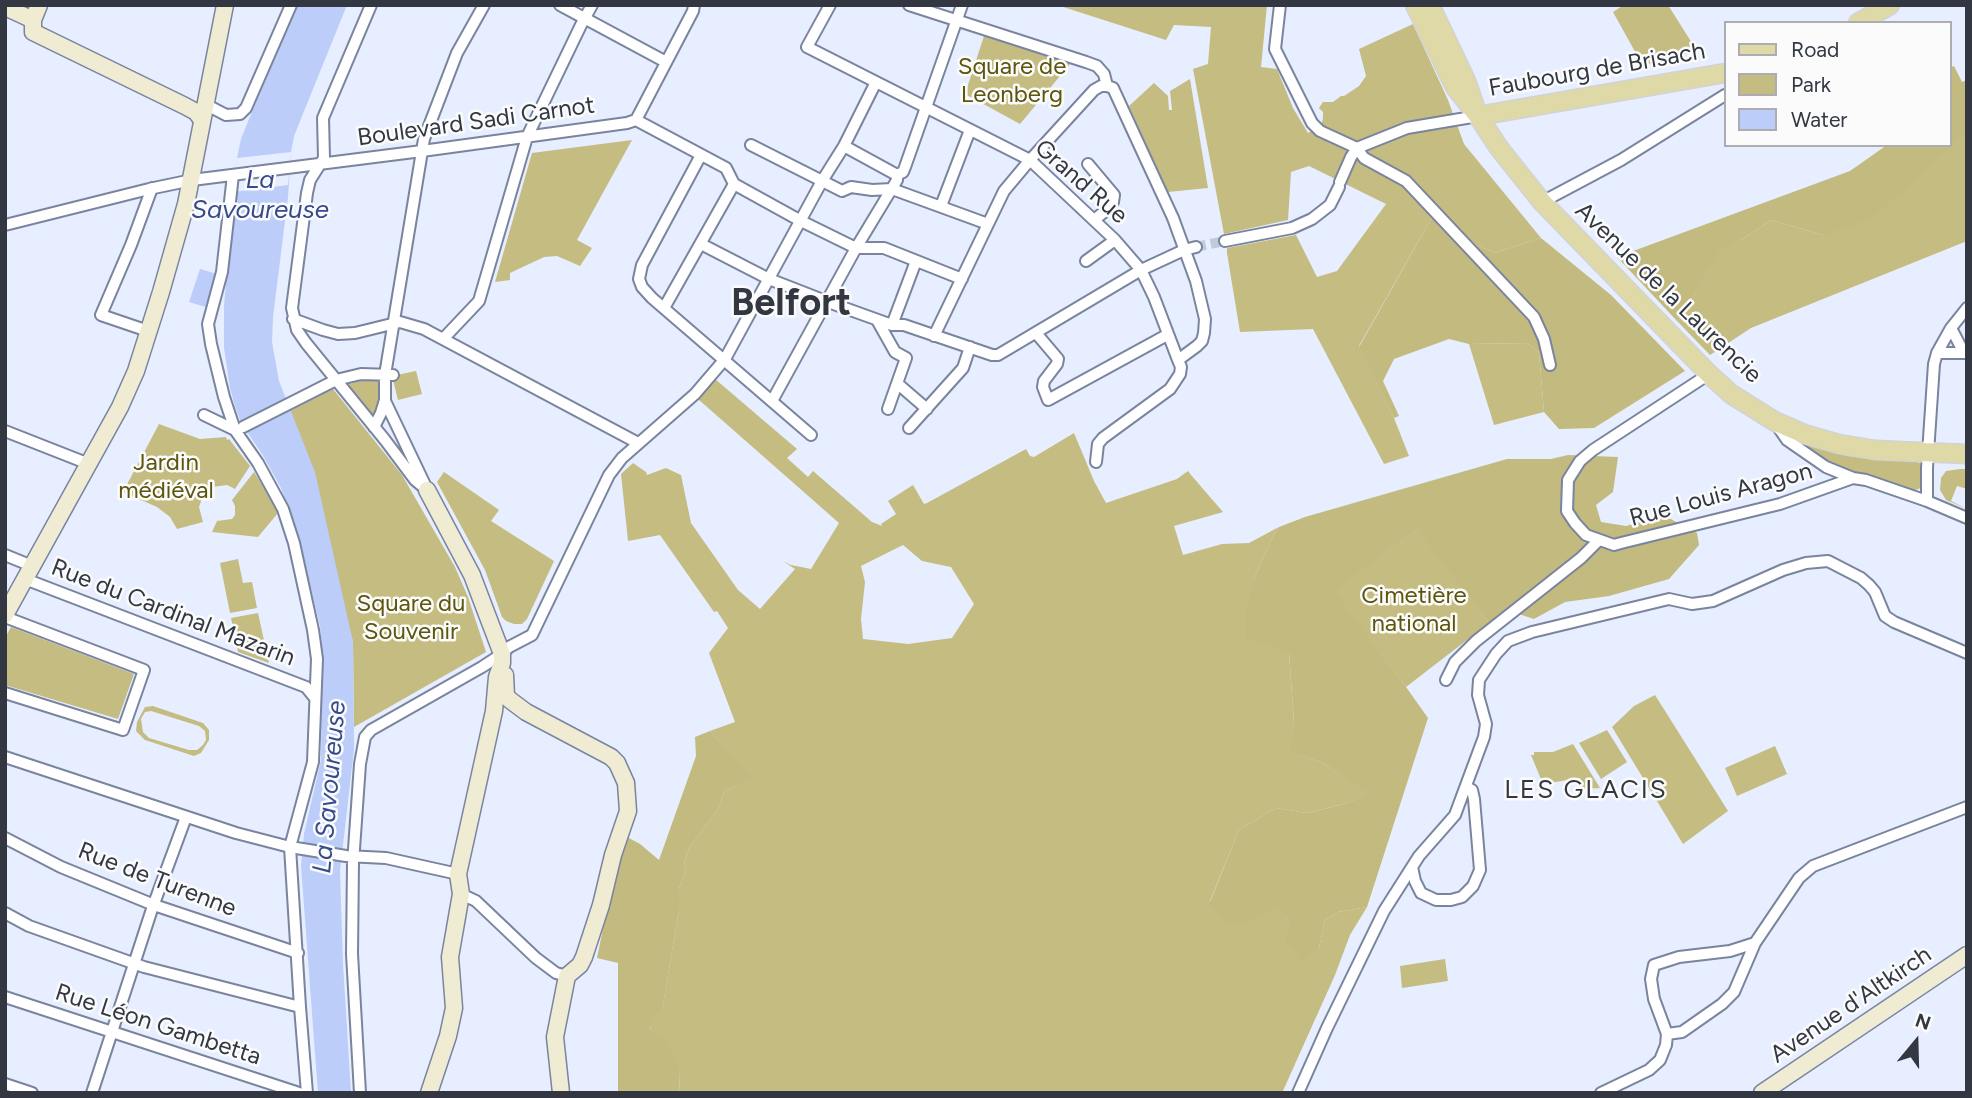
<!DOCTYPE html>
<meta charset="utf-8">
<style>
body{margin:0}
#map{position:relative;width:1972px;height:1098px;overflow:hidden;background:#e6eeff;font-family:Figtree,sans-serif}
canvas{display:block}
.frame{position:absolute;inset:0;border:7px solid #323742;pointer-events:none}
.legend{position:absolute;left:1724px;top:21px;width:228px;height:126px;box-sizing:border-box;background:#fbfbfb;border:2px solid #abadb1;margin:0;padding:9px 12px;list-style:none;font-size:21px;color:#323742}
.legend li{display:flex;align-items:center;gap:14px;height:35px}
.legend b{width:35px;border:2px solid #abadb1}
.north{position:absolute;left:1881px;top:1007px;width:70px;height:70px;-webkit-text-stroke:5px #fbfbfb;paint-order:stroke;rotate:19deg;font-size:19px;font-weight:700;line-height:28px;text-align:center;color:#323742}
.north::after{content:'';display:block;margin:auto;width:24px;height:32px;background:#323742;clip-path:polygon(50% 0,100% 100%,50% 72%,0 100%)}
</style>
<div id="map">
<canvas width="1972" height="1098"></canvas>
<div class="frame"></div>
<ul class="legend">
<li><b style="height:9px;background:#dfd9a7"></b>Road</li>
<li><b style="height:19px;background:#c4bc81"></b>Park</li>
<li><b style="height:19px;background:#bbcdf8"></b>Water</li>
</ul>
<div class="north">N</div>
</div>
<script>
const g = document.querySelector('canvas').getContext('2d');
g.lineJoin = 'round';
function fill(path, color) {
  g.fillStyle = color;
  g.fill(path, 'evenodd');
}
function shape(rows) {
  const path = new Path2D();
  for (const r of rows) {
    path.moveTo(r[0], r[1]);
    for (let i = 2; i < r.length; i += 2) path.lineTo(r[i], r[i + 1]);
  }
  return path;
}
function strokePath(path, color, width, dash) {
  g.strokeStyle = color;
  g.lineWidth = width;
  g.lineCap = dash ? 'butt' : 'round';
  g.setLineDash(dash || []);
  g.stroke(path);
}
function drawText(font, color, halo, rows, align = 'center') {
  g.font = font + ' Figtree,sans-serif';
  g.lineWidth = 5;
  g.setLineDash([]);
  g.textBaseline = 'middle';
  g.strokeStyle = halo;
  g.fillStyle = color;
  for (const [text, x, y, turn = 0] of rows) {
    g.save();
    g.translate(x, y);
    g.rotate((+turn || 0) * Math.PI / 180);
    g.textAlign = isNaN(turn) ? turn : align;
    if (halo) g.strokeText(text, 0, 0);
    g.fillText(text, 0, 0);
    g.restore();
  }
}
const green = shape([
 [1057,5,1267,5,1261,67,1277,69,1293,108,1308,133,1321,126,1323,118,1323,112,1319,108,1323,102,1333,102,1341,96,1344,96,1359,86,1366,76,1359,49,1413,24,1448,100,1464,144,1541,238,1495,253,1472,243,1434,214,1359,346,1394,418,1409,456,1384,464,1313,329,1240,332,1227,253,1227,248,1296,235,1317,277,1337,271,1386,204,1309,166,1291,172,1288,220,1224,234,1193,69,1208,64,1211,27,1174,25,1166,40],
 [1624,5,1668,5,1697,51,1643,66,1613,12],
 [984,36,1070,64,1020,124,965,94],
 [1190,79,1208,188,1168,192,1129,106,1154,83,1168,96,1169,110,1172,110,1170,91],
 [1967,134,1967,241,1751,328,1710,355,1678,322,1721,248,1744,238,1771,220,1823,235],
 [632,140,577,240,592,248,580,266,557,256,544,257,510,273,510,280,495,282,532,153],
 [1527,343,1539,352,1544,412,1494,425,1469,344],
 [416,371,422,394,398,400,392,376],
 [715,379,797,449,787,458,808,477,813,471,872,522,882,526,881,524,896,514,888,501,913,485,924,504,927,503,1026,449,1030,456,1034,457,1074,433,1094,481,1106,503,1177,479,1188,471,1191,475,1223,512,1174,526,1183,555,1222,544,1249,543,1279,527,1272,538,1254,579,1289,653,1294,722,1291,752,1321,762,1370,794,1344,804,1307,813,1276,808,1239,830,1210,901,1261,913,1274,906,1319,948,1325,920,1338,912,1367,907,1350,935,1335,975,1282,1093,679,1093,680,1073,650,1031,652,1016,662,1010,679,910,679,889,686,869,684,863,689,848,718,809,725,790,752,780,710,731,735,722,709,653,728,628,717,611,714,612,660,535,628,541,621,474,633,463,646,472,647,475,666,468,681,475,691,523,738,590,760,609,795,569,783,561,791,565,811,569,839,523,698,399],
 [903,545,922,561,951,567,974,604,952,638,908,644,863,639,861,619,865,582,861,566],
 [378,380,379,406,373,416,347,385,360,381],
 [333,389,402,475,455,567,468,597,486,652,354,727,353,642,290,411],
 [159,424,200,439,226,437,227,440,229,439,250,466,235,489,227,485,220,486,212,487,204,493,199,507,203,522,177,529,170,517,157,507,123,492],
 [1801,442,1848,456,1871,459,1916,460,1922,465,1922,483,1919,489,1910,491,1870,475,1859,475,1836,467,1805,450],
 [1960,469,1967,469,1967,489,1957,486,1951,501,1967,509,1946,500,1940,490,1941,478,1946,471],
 [254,472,269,495,278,513,258,537,212,532,217,521,232,519,235,515,235,506,232,500],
 [444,472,499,510,491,521,554,561,527,619,522,624,514,624,506,621,502,617,485,570,437,482],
 [1418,528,1489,623,1406,687,1333,591],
 [238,559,243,583,252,582,257,608,230,613,220,563],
 [258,613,269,663,238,652,231,618],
 [11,627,134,674,118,719,5,685,5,638],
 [1655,695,1728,811,1683,844,1612,727,1634,706],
 [153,706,203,723,209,730,209,740,201,753,194,756,145,740,136,731,137,722,145,707],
 [151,711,199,726,205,731,206,740,203,745,197,750,189,750,149,738,143,732,141,719,145,712],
 [1607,730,1627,762,1601,779,1579,743],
 [1573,744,1600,788,1583,789,1580,778,1543,784,1531,755,1534,755,1534,752,1553,752],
 [1775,746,1787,774,1737,796,1725,768],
 [1445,959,1448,981,1402,988,1400,966]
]);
const forest = shape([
 [1954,66,1962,82,1967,80,1967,134,1948,148,1871,219,1823,235,1771,220,1744,238,1721,249,1678,322,1617,257,1850,171,1887,145,1949,145,1949,68],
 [1434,214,1472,243,1495,253,1541,238,1611,295,1685,371,1594,428,1559,429,1544,412,1539,352,1527,343,1469,344,1449,339,1394,359,1383,381,1399,416,1394,418,1359,347],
 [1568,455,1618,457,1613,492,1596,505,1601,522,1626,526,1663,515,1697,533,1699,545,1669,579,1609,596,1565,602,1534,619,1516,613,1502,616,1489,623,1417,529,1334,591,1406,687,1428,718,1367,907,1338,912,1325,920,1319,948,1302,962,1286,942,1290,921,1274,907,1244,925,1226,921,1210,902,1239,830,1276,808,1307,813,1344,804,1369,794,1321,762,1290,752,1294,722,1289,653,1246,637,1246,611,1254,579,1272,538,1279,527,1305,517,1507,459,1551,459],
 [710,731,753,780,725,790,718,809,689,848,684,863,686,869,679,889,679,910,662,1011,653,1016,650,1030,667,1039,680,1073,679,1093,618,1093,618,963,597,958,608,904,627,837,640,844,659,860,696,756,695,737]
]);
const water = shape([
 [297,5,347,5,294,136,291,152,288,197,273,317,272,342,279,381,315,472,353,642,354,749,340,871,343,964,351,1093,318,1093,301,866,304,834,321,760,322,647,320,626,299,540,281,488,262,454,241,423,235,406,230,388,224,348,224,306,237,158,241,139,249,119],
 [200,269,217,274,206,307,189,302]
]);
const pier = shape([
 [291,152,288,185,233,192,237,158]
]);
const streetTunnel = shape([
 [1196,247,1225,241]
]);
const street = shape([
 [371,5,323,118,324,158,310,180,307,193,292,308,297,330,306,343,385,440,415,480,427,490],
 [560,5,666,62],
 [830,5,807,47,1030,160,1115,240,1141,270,1154,297,1178,360,1181,367,1180,374,1170,389,1103,438,1098,444,1096,462],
 [909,5,1086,62,1097,66,1104,74,1107,86],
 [1280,5,1275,49,1312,123,1320,131,1357,148],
 [1107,86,1113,88,1136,138,1173,218,1196,281,1205,319,1204,333,1202,341,1197,346,1178,360],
 [205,104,226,115,240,114,246,108,291,5],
 [636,120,693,11,694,5],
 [636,120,726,168,734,184],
 [751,145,842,191,851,187,872,190,892,189,988,224],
 [844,146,897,175],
 [1357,148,1364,158,1406,181,1534,317,1544,339,1550,365],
 [701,155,642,265,639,279,642,287,652,298,811,435],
 [1088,164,1114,195,1113,202,1109,208,1094,220],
 [233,175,222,272,208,324,211,344,224,397,235,430,258,463,283,509,294,543,313,630,317,659,313,762,290,847,300,1007,307,1093],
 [1340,182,1351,157,1357,148,1407,128,1478,116],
 [734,184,801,221,856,248,884,248,962,279],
 [1542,202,1621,160,1725,95],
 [941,206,970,130],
 [5,225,149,189,192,180,422,151,627,123,636,120],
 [1225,241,1292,228,1312,219,1330,205,1339,187],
 [701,244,769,279,828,302,892,325,904,325,992,355,998,355,1141,270,1184,250,1196,247],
 [1086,261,1115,240],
 [664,308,734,184],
 [293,319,323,330,338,334,355,333,400,322,424,329,638,443],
 [877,320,895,352,906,358,888,409],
 [892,325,916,261],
 [1951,328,1964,353],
 [148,331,101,315,131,245,152,188],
 [1036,333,1058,359,1057,364,1044,381,1043,387,1048,400,1167,335],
 [934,336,1004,191,1030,160,1094,90,1101,86,1107,86],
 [443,339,479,301,527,137,581,25,592,5],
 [1937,353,1967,353],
 [1709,374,1593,450,1580,461,1568,480,1567,511,1575,523,1586,535,1614,545,1621,543,1780,504,1853,478],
 [898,384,927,409],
 [385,401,426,487],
 [772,401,856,248,897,180,897,175,903,172,905,167,962,5],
 [204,415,235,430],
 [1776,424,1787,440,1826,467,1853,478,1866,480,1927,501,1967,518],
 [243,427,336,380,361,374,393,375],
 [374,427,381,413,385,400,385,375,424,139,457,53,484,5],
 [909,428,963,368,970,347],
 [5,431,89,464],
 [1927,501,1927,468,1934,364,1937,353,1951,328,1967,308],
 [5,555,32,566],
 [25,579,306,687,315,698],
 [5,617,144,670,123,730,5,693],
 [1446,680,1455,662,1476,641,1581,558,1599,540],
 [5,757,236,833,290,847,346,856,386,858,458,874],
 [5,838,61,867,154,905,298,953],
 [1412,867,1415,881,1421,893,1436,900,1451,900,1462,897,1473,886,1480,870,1474,799,1472,790,1466,787],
 [461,894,476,901,536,958,556,973,567,976],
 [5,913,29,926,144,967,300,1007],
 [5,997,299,1093],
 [1667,1034,1682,1032,1722,1004,1734,992,1755,943],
 [5,1084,32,1093],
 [92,1093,152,909,186,817],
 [360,1093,352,954,353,863,360,764,365,737,371,730,482,667,502,654,509,647,532,635,609,475,622,458,695,394,725,359,822,181,844,146,876,82],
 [1298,1093,1327,1028,1384,911,1419,856,1455,815,1484,737,1486,724,1478,695,1479,680,1496,654,1508,641,1532,632,1669,599,1692,604,1713,601,1783,570,1806,563,1828,561,1861,578,1869,585,1875,592,1885,616,1894,622,1967,653],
 [1601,1093,1649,1070,1660,1060,1666,1045,1667,1034,1654,999,1651,979,1654,965,1679,957,1730,951,1755,943,1799,878,1813,866,1967,807]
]);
const secondary = shape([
 [39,5,33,20,33,32,185,106,196,112,202,120],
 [5,7,33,20],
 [427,490,472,575,502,654,502,663,497,677,494,711,458,874,461,894,450,957,454,1008,448,1036,429,1093],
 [5,615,120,407,136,371,161,292,186,204,225,5],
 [505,675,506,696,510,700,526,712,611,757,617,763,626,783,628,811,613,855,601,905,584,957,580,965,567,976,555,1037,561,1093],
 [1762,1093,1967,955]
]);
const primary = shape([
 [1415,5,1455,87,1478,116,1499,148,1542,202,1709,374,1731,394,1774,421,1804,434,1839,444,1875,450,1967,454],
 [1430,5,1466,81,1474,104],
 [1858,23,1890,5],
 [1478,116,1725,73]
]);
const parkNames = [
 ["Square de",1012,67],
 ["Leonberg",1012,95],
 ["Jardin",166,463],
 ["médiéval",166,491],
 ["Cimetière",1414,596],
 ["national",1414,624],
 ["Square du",411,604],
 ["Souvenir",411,632]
];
const streetNames = [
 ["Faubourg de Brisach",1597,70,-10],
 ["Boulevard Sadi Carnot",476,122,-8],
 ["Grand Rue",1081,182,41],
 ["Avenue de la Laurencie",1668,293,44],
 ["Rue Louis Aragon",1721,495,-15],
 ["Rue du Cardinal Mazarin",173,613,21],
 ["Rue de Turenne",157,880,21],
 ["Avenue d'Altkirch",1851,1005,-34],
 ["Rue Léon Gambetta",158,1025,18]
];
const waterNames = [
 ["La",260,180],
 ["Savoureuse",260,210],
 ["La Savoureuse",330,787,-85]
];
const neighbourhoodNames = [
 ["LES GLACIS",1586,790]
];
const townNames = [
 ["Belfort",791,304]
];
fill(green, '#c4bc81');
fill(forest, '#c2ba7e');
fill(water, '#bbcdf8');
fill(pier, '#e6eeff');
strokePath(streetTunnel, '#c2c9d9', 10, [10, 5]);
strokePath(street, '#7a849e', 14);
strokePath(secondary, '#7a849e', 19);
strokePath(primary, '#d2d3d5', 21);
strokePath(street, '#fff', 10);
strokePath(secondary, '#efecd3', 16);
strokePath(primary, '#dfd9a7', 18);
drawText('24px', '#5e550c', '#fbfbfb', parkNames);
drawText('24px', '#323742', '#fbfbfb', streetNames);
drawText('italic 26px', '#354b8b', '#fbfbfb', waterNames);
g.letterSpacing = '2px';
drawText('26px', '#323742', '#fbfbfb', neighbourhoodNames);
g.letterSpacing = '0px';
drawText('bold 38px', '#323742', '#fbfbfb', townNames);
</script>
